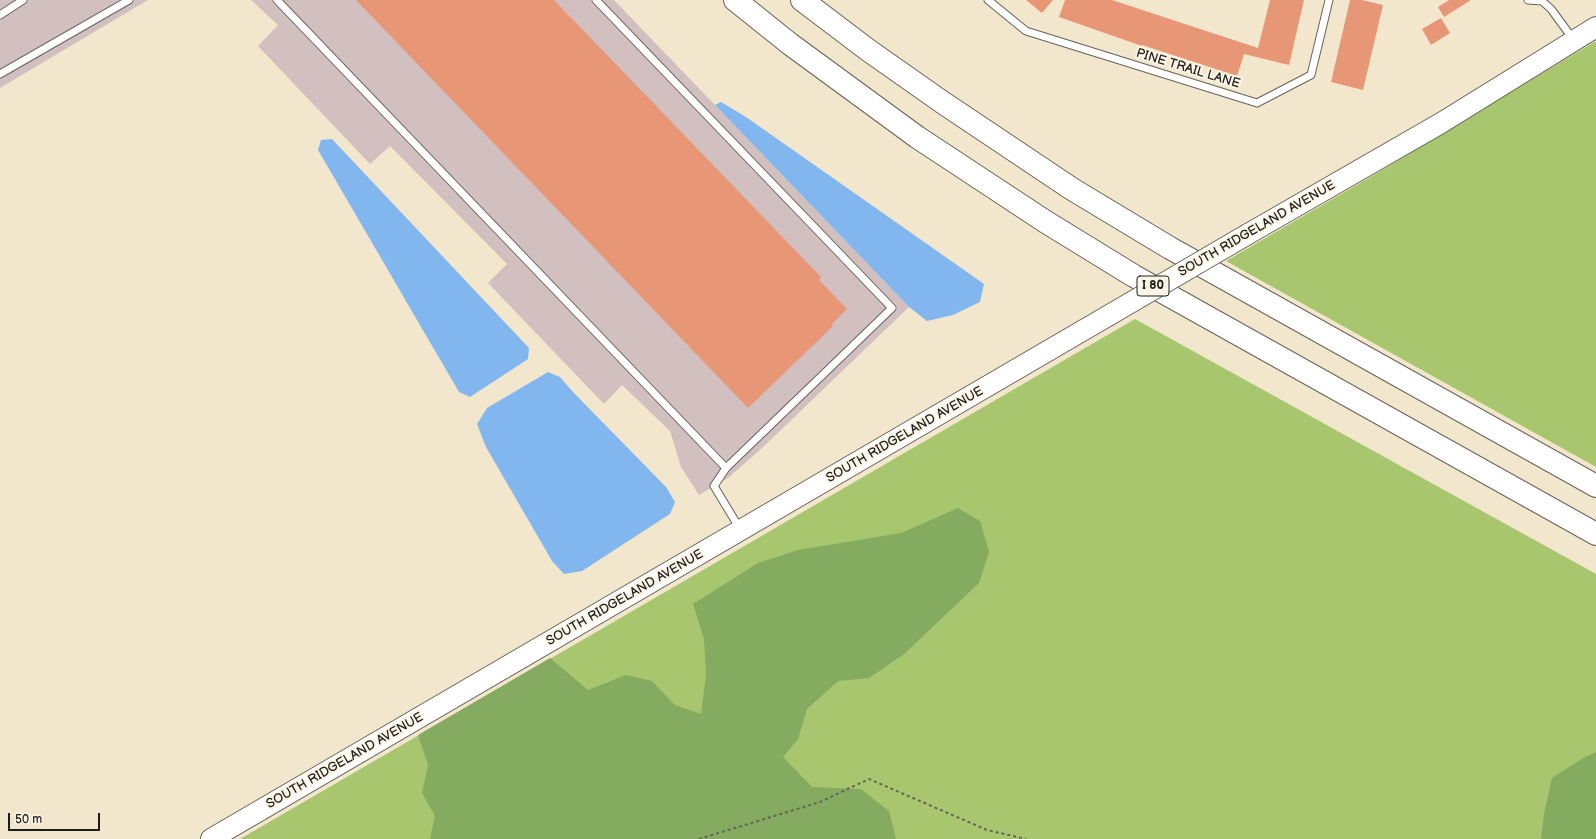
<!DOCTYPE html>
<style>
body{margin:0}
#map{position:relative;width:1596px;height:839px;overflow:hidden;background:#f2e7cc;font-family:"Balsamiq Sans",sans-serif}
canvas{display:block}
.scale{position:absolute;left:8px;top:813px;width:92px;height:18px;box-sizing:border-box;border:2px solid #1c1c1c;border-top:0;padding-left:5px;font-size:12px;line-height:14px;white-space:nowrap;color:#1c1c1c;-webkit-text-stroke:3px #fcf5e5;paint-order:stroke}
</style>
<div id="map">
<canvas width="1596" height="839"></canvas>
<div class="scale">50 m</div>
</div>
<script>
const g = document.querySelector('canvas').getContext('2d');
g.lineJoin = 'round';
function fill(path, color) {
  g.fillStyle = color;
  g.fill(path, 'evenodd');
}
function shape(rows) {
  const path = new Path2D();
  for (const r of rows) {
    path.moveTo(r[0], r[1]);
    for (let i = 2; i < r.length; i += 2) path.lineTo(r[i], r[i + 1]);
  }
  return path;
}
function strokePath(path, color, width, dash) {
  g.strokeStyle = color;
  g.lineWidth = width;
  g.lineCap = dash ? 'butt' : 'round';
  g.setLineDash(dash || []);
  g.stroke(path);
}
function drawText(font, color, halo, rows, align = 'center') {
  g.font = font + ' "Balsamiq Sans",sans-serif';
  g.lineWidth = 4;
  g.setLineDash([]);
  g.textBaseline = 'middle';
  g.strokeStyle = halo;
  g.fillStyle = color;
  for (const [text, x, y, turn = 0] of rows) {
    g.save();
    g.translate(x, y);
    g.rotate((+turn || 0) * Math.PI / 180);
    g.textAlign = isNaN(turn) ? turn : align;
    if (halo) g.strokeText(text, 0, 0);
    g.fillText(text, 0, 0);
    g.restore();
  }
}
const industrial = shape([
 [0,0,148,0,0,88],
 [251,0,614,0,909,307,761,449,728,478,699,495,681,467,670,431,622,385,604,404,488,283,507,264,390,146,370,164,258,46,278,25]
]);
const green = shape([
 [1596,41,1596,467,1226,261,1367,179],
 [1135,319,1596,574,1596,839,240,839]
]);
const forest = shape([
 [958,508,980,521,989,552,979,583,904,654,869,678,838,681,807,709,798,739,783,757,812,787,861,789,889,811,896,839,430,839,435,816,422,793,428,765,418,735,550,658,588,690,626,675,652,681,675,705,701,714,706,675,704,639,693,604,758,563,798,550,901,533],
 [1596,752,1596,839,1541,839,1544,814,1552,778,1583,758]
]);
const water = shape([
 [721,102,746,117,984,284,980,302,953,315,927,321,909,307,715,105],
 [332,139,529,348,528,359,470,397,459,392,318,150,321,140],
 [548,372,560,377,573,392,666,487,675,502,670,514,582,571,564,574,552,561,486,447,477,424,487,408]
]);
const building = shape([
 [356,0,554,0,821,277,819,280,847,309,831,325,833,326,748,408],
 [1026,0,1053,0,1042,13],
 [1065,0,1112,0,1258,48,1270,0,1304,0,1289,65,1244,54,1237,76,1142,45,1142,46,1059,17],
 [1350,0,1362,0,1383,5,1363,90,1331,82],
 [1449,0,1471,0,1444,17,1438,7],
 [1441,18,1450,33,1431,45,1422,29]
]);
const path = shape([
 [699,839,820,802,869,779,987,830,1026,839]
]);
const lane = shape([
 [277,0,726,468],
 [596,0,892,308,726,468,714,486,740,529],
 [988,0,1026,31,1257,103,1311,75,1329,0],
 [1528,0,1542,1,1551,9,1573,39],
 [0,15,23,0],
 [0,74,129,0]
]);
const secondary = shape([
 [1248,234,1441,123,1596,27],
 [211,839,1106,317]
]);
const highway = shape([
 [735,0,790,44,917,137,1046,222,1134,276,1596,534],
 [802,0,868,50,942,102,1072,189,1170,248,1596,486]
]);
const secondaryBridge = shape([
 [1106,317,1248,234]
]);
const shields = [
 [1153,286,32]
];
const shieldNames = [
 ["I 80",1153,286]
];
const streetNames = [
 ["PINE TRAIL LANE",1188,69,17],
 ["SOUTH RIDGELAND AVENUE",1257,229,-30],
 ["SOUTH RIDGELAND AVENUE",905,435,-30],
 ["SOUTH RIDGELAND AVENUE",625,598,-30],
 ["SOUTH RIDGELAND AVENUE",345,761,-30]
];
fill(industrial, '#d2bfc0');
fill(green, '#a7c66e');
fill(forest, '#85ab61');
fill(water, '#82b6ef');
fill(building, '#e89776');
strokePath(lane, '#67635a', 9);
strokePath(secondary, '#67635a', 22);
strokePath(highway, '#67635a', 24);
strokePath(path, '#67635a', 2, [3, 3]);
strokePath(lane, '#fff', 7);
strokePath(secondary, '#fff', 20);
strokePath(highway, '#fff', 22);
strokePath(secondaryBridge, '#67635a', 22, []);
strokePath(secondaryBridge, '#fff', 20);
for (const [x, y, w] of shields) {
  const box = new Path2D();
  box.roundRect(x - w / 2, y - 10, w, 20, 3);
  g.fillStyle = '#fcf5e5';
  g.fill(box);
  strokePath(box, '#1c1c1c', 1);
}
drawText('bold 12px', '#1c1c1c', null, shieldNames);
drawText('13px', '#1c1c1c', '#fcf5e5', streetNames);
</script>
